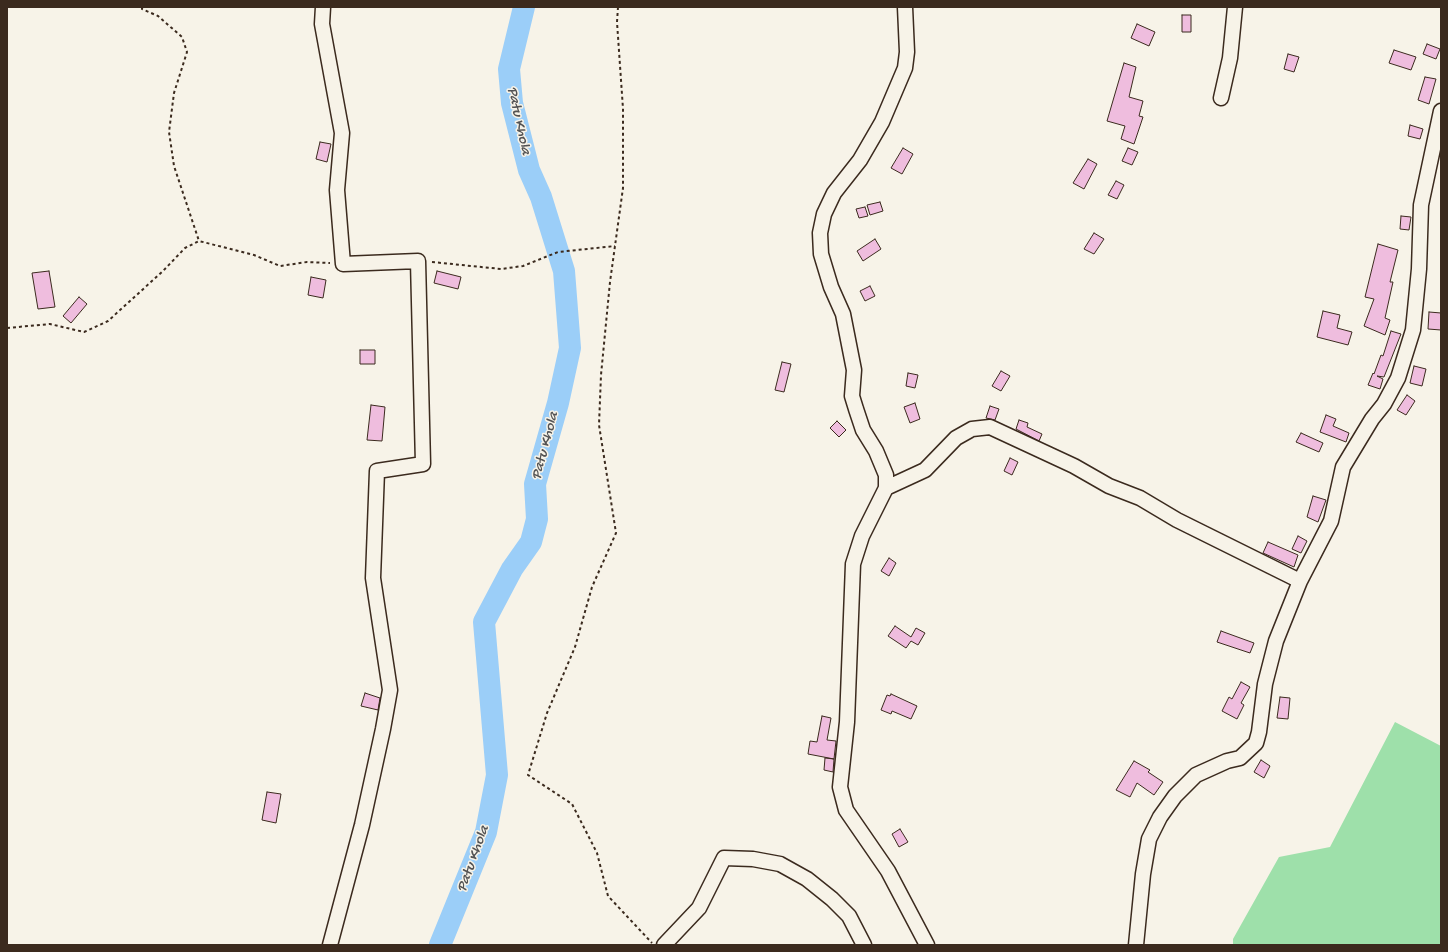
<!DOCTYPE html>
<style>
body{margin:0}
#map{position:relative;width:1448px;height:952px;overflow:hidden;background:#f7f3e8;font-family:"Gochi Hand",sans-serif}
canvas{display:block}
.frame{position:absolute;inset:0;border:8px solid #3b2a1e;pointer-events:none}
</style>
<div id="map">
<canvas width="1448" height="952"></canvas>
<div class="frame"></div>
</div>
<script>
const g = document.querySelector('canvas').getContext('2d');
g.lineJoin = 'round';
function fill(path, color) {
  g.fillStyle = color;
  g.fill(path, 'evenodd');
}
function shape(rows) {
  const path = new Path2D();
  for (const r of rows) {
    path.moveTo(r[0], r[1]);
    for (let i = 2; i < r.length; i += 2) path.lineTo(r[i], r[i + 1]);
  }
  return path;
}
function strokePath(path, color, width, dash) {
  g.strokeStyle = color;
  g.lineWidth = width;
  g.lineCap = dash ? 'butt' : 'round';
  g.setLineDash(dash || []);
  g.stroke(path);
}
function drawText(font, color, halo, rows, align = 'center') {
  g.font = font + ' "Gochi Hand",sans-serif';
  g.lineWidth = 3;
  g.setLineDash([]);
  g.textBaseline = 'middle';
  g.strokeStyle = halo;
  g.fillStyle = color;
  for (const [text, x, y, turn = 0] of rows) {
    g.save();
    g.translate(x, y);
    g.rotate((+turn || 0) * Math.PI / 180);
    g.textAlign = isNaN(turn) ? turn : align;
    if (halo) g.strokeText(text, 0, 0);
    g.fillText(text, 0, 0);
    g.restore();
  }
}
const green = shape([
 [1395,722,1441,746,1441,945,1233,945,1233,939,1279,857,1330,847]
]);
const river = shape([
 [440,945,486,832,497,775,484,622,512,569,531,542,537,519,535,484,558,403,570,348,564,271,541,197,529,170,512,103,509,69,524,7]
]);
const building = shape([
 [1182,15,1191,15,1191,32,1182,32,1182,15],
 [1137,24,1155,32,1149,46,1131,38,1137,24],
 [1427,44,1440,49,1436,59,1423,54,1427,44],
 [1394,50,1416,57,1411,70,1389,63,1394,50],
 [1288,54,1299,57,1294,72,1284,69,1288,54],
 [1124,63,1136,67,1129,97,1143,101,1139,116,1143,117,1134,144,1121,139,1125,126,1107,121,1124,63],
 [1425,77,1436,79,1429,104,1418,100,1425,77],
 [1410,125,1423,129,1420,139,1408,136,1410,125],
 [320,142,331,144,327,162,316,159,320,142],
 [903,148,913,154,902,174,891,168,903,148],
 [1128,148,1138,152,1132,165,1122,161,1128,148],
 [1088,159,1097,164,1084,189,1073,183,1088,159],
 [1116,181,1124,185,1117,199,1108,195,1116,181],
 [880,202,883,211,870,215,867,205,880,202],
 [865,207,868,216,859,218,856,209,865,207],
 [1401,216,1411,217,1409,230,1400,229,1401,216],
 [1094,233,1104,239,1094,254,1084,249,1094,233],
 [875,239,881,249,863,261,857,251,875,239],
 [1378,244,1398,250,1390,282,1393,282,1385,318,1390,320,1385,335,1364,326,1374,299,1365,297,1378,244],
 [49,271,55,307,38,309,32,273,49,271],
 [437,271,461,277,458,289,434,283,437,271],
 [311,277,326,280,323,298,308,295,311,277],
 [870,286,875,296,865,301,860,291,870,286],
 [79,297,87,304,71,323,63,316,79,297],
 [1323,311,1340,315,1337,328,1352,332,1348,345,1317,337,1323,311],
 [1429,312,1441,313,1441,330,1428,329,1429,312],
 [1391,331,1401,334,1384,377,1377,376,1383,379,1380,389,1368,385,1373,373,1374,374,1381,355,1383,356,1391,331],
 [360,350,375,350,375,364,360,364,360,350],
 [782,362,791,364,784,392,775,390,782,362],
 [1414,366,1426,369,1422,386,1410,383,1414,366],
 [1001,371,1010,376,1001,391,992,386,1001,371],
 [908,373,918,375,915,388,906,386,908,373],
 [1407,395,1415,401,1406,415,1397,410,1407,395],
 [915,403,920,419,910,423,904,407,915,403],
 [371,405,385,407,382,441,367,440,371,405],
 [990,406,999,409,995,420,986,418,990,406],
 [1326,415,1336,419,1333,426,1349,433,1346,442,1320,432,1326,415],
 [1019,420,1028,423,1027,427,1042,434,1039,441,1016,429,1019,420],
 [837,421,846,430,839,437,830,428,837,421],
 [1301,433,1323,443,1319,452,1296,442,1301,433],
 [1010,458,1018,462,1012,475,1004,471,1010,458],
 [1313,496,1326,500,1318,522,1307,517,1313,496],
 [1298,536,1307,541,1301,553,1292,549,1298,536],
 [1268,542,1298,555,1294,567,1263,553,1268,542],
 [889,558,896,563,889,576,881,571,889,558],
 [895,626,911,637,916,628,925,633,918,645,911,641,906,648,888,636,895,626],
 [1221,631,1254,643,1250,653,1217,642,1221,631],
 [1241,682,1250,687,1241,703,1244,705,1237,719,1222,711,1229,697,1232,699,1241,682],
 [365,693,380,698,378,710,361,706,365,693],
 [891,694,917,706,911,719,892,711,891,714,881,710,887,695,890,696,891,694],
 [1280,697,1290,698,1288,719,1277,718,1280,697],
 [822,716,831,718,827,740,836,741,834,759,808,754,810,741,817,742,822,716],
 [825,758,834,759,833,772,824,770,825,758],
 [1261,760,1270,766,1264,778,1254,772,1261,760],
 [1134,761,1150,770,1148,772,1163,782,1154,795,1137,783,1130,797,1116,790,1134,761],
 [267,792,281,794,276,823,262,820,267,792],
 [900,829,908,842,899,847,892,834,900,829]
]);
const path = shape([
 [142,7,142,9,158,16,182,37,187,52,174,93,169,132,174,166,199,241],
 [618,7,617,22,623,109,623,188,610,282,601,375,599,425,616,533,592,587,575,647,547,713,528,775,572,804,597,853,608,896,652,943],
 [432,262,501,269,523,266,558,252,615,246],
 [7,328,50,324,84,332,108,321,163,271,185,248,199,241,254,255,280,266,307,262,330,263]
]);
const minor = shape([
 [323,7,322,24,342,133,337,190,343,264,418,261,423,464,377,471,373,578,390,690,383,729,362,825,330,945],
 [905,7,907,52,905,68,882,122,860,160,834,193,824,214,820,233,821,254,831,287,843,314,854,370,852,396,856,409,863,430,876,451,886,475,886,488,862,536,853,564,847,722,840,787,846,810,888,871,927,945],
 [1221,98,1230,58,1235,7],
 [886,488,925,470,956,438,972,429,990,427,1074,466,1109,486,1140,498,1177,520,1300,581],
 [664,945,699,908,724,858,753,859,780,864,807,879,832,899,849,916,864,945],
 [1136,945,1143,874,1149,839,1160,817,1175,796,1196,775,1227,761,1240,758,1256,743,1259,732,1265,684,1276,641,1300,581,1331,521,1343,467,1372,419,1384,404,1398,378,1413,330,1419,269,1421,205,1441,111]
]);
const waterNames = [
 ["Patu Khola",518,121,78],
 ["Patu Khola",546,446,-75],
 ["Patu Khola",474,859,-70]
];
fill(green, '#9ee0aa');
strokePath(river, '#9bcef8', 22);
fill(building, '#efbdde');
strokePath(building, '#3b2a1e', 1);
strokePath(minor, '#3b2a1e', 17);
strokePath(path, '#3b2a1e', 2, [3, 3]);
strokePath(minor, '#f7f3e8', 14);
drawText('italic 15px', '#535354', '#f7f3e8', waterNames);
</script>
